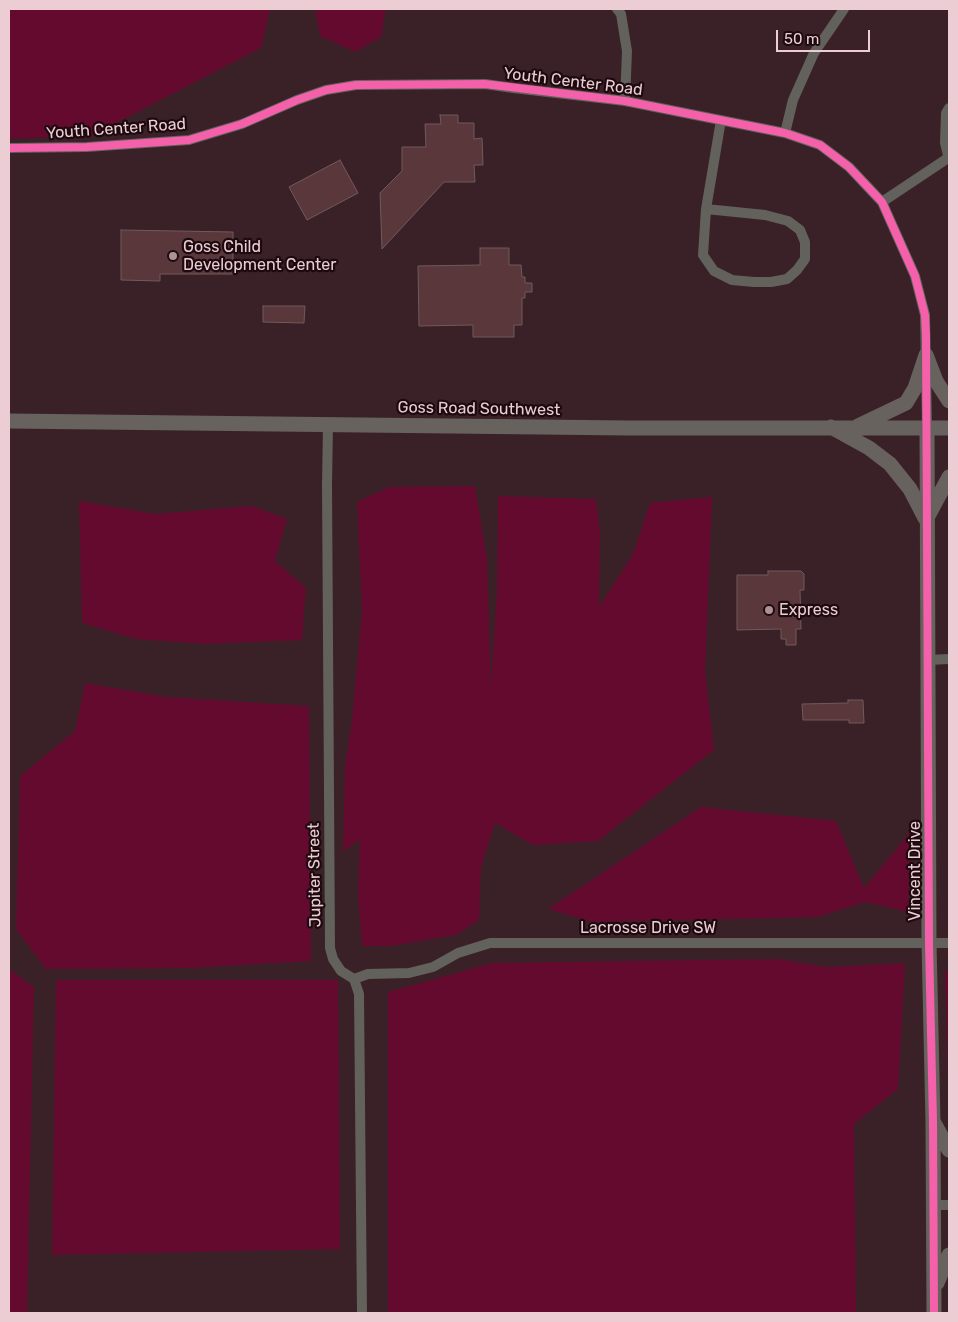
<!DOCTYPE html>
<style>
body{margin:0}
#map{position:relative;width:958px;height:1322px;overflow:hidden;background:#392127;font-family:Rubik,sans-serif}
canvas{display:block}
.frame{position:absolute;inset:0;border:10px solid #ebcdd3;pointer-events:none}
.scale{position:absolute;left:776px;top:30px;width:94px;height:22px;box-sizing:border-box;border:2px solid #ebcdd3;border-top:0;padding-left:6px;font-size:15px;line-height:18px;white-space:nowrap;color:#ebcdd3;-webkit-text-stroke:4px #1d0a0f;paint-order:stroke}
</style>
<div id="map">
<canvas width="958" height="1322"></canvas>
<div class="frame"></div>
<div class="scale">50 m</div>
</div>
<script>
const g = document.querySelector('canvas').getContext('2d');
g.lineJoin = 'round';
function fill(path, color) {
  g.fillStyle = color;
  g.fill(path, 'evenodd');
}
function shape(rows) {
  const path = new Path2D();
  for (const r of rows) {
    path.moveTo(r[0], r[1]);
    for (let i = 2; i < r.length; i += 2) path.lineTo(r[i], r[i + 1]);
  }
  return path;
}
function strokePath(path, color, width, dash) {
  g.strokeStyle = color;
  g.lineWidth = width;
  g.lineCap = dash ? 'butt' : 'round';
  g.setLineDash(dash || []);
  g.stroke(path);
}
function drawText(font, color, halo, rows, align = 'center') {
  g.font = font + ' Rubik,sans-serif';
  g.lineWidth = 4.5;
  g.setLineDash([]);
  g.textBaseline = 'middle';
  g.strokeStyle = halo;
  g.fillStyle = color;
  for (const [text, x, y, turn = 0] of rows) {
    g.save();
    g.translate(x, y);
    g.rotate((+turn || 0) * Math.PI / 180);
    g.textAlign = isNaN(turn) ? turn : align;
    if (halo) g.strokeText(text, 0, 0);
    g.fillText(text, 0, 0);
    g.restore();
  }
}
const green = shape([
 [9,9,270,9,261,48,93,135,9,139],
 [315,9,386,9,381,37,355,52,320,36],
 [475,486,487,559,491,688,497,588,498,496,596,499,600,533,599,607,633,554,650,503,712,497,705,672,714,750,598,841,533,845,495,823,481,867,479,920,456,935,391,946,362,946,358,895,360,839,343,852,345,768,352,720,362,611,357,502,389,487],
 [79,501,155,514,252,506,287,519,275,561,306,588,302,640,205,644,136,639,82,623],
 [85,683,166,697,309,706,311,961,191,968,46,969,16,929,20,776,75,731],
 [701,807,836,821,864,888,911,831,908,912,865,902,818,917,592,922,548,909],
 [779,959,827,967,905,963,898,1089,854,1124,856,1313,388,1313,388,992,492,963],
 [9,969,34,987,27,1313,9,1313],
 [949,969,949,1110,945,972],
 [56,980,338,980,340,1249,52,1255]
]);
const building = shape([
 [440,115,458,115,458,123,474,123,474,139,482,138,483,165,474,165,475,182,444,182,382,249,380,193,402,171,402,147,426,147,425,124,441,124,440,115],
 [340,160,358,193,307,220,289,187,340,160],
 [121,230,233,232,233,274,160,274,160,281,121,280,121,230],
 [480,248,509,248,509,265,521,265,522,277,525,277,525,283,532,283,532,292,525,292,525,298,522,298,522,325,514,325,514,337,473,337,473,325,419,326,418,266,480,265,480,248],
 [263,306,305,306,304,323,263,322,263,306],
 [768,571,801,571,804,574,804,590,800,590,801,629,796,629,796,645,786,645,786,639,781,639,781,629,737,630,737,575,768,575,768,571],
 [848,700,863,700,864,723,849,723,849,720,803,720,802,704,848,703,848,700]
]);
const street = shape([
 [617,9,621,14,627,51,625,101],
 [949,108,946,113,945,143,949,159],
 [785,133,793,100,814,53,844,9],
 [9,148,87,147,189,140,242,124,297,100,326,90,356,85,485,84,513,88,625,101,785,133,820,145,849,167,882,202,915,276,925,315,927,428],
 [882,202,948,158],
 [706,209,765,215,788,221,800,230,805,242,805,259,797,270,787,279,771,282,754,282,732,280,714,271,703,255,706,209,721,120],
 [328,425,327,485,330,948,333,959,341,971,354,979,359,994,362,1313],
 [928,660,949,659],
 [354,979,368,974,409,973,433,967,458,953,490,943,949,943],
 [934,1205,949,1205]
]);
const secondary = shape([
 [926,355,936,381,949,401],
 [9,421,628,428,949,428],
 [858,426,906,403,915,388,926,355],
 [831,427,869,448,890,464,910,489,925,518],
 [927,428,929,943,933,1122,934,1313],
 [928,516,949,477],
 [934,1123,949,1150],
 [937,1283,949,1255]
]);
const cycleway = shape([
 [9,148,87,147,189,140,242,124,297,100,326,90,356,85,485,84,625,101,785,133,820,145,849,167,882,202,915,276,925,315,926,335,929,943,933,1122,934,1313]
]);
const markers = [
 [173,256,5,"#ad9197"],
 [769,610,5,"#ad9197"]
];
const streetNames = [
 ["Youth Center Road",573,82,7],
 ["Youth Center Road",116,129,-4],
 ["Goss Road Southwest",479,409,1],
 ["Vincent Drive",915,871,-90],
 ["Jupiter Street",315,875,-91],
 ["Lacrosse Drive SW",648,928]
];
const poiNames = [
 ["Goss Child",183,247],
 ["Development Center",183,265],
 ["Express",779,610]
];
fill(green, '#640a2e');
fill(building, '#59373b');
strokePath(building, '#705b5c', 1);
strokePath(street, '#62615c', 10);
strokePath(secondary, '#67625e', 15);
strokePath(cycleway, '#f560ab', 8);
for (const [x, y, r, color] of markers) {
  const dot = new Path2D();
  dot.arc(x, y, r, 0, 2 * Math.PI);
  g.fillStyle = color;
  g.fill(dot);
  strokePath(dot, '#1d0a0f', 2);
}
drawText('16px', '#ebcdd3', '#1d0a0f', streetNames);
drawText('16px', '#ebcdd3', '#1d0a0f', poiNames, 'left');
</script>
